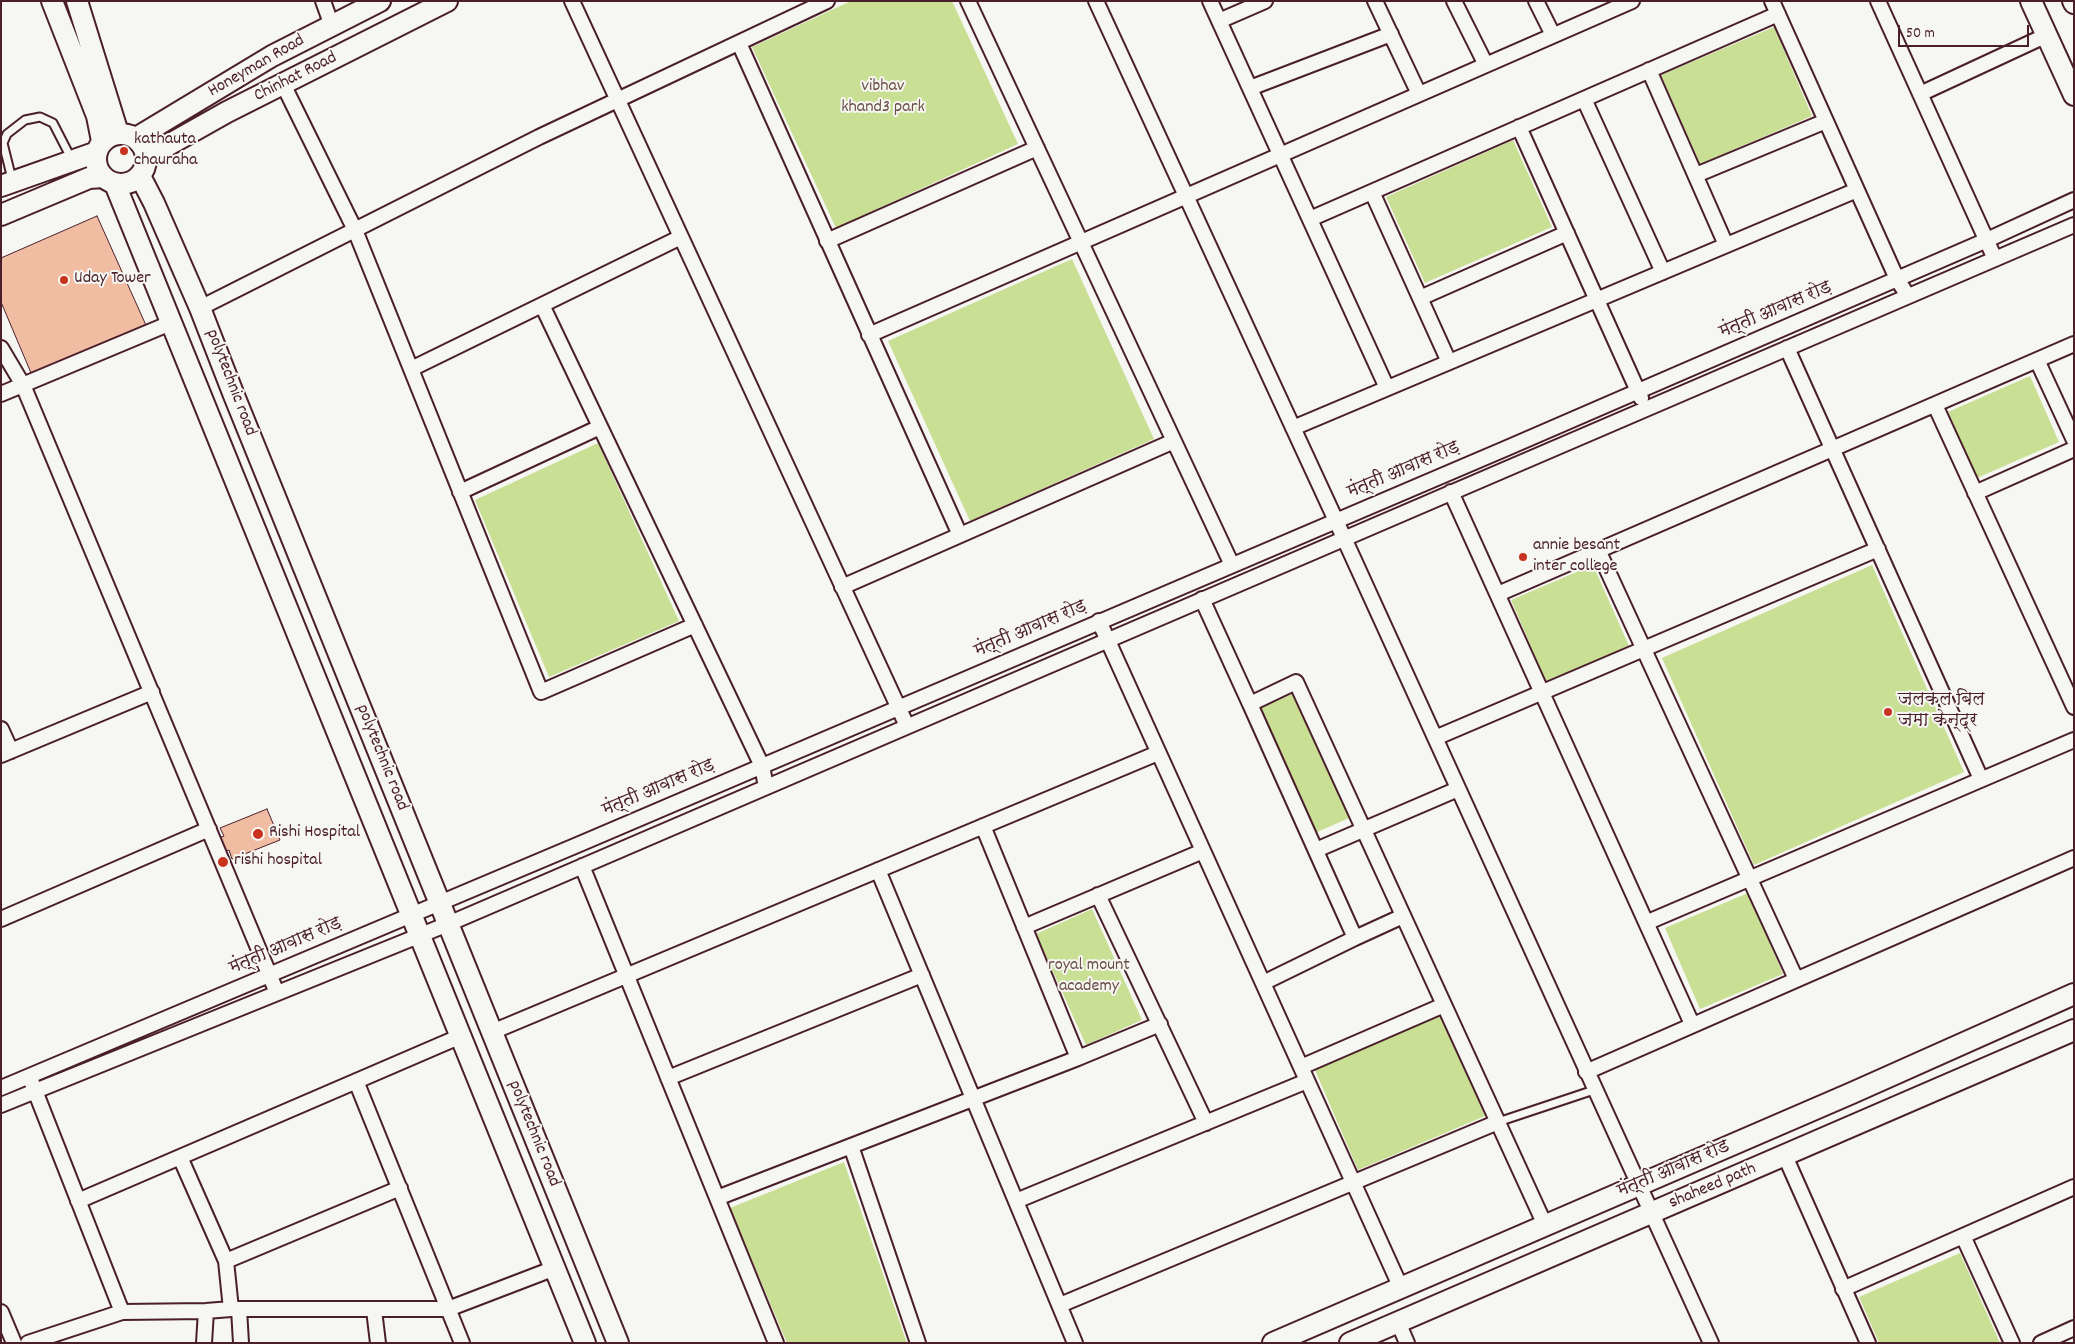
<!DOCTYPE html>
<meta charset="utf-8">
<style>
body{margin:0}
#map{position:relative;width:2075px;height:1344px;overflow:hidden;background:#f6f6f2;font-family:Dekko,sans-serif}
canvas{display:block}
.frame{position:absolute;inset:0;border:2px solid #4a1f2b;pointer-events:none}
.scale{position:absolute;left:1898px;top:25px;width:131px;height:22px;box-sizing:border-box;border:2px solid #4a1f2b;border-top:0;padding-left:6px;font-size:15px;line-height:18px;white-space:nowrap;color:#4a1f2b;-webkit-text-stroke:4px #f6f6f2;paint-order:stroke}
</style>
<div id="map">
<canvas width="2075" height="1344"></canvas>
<div class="frame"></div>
<div class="scale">50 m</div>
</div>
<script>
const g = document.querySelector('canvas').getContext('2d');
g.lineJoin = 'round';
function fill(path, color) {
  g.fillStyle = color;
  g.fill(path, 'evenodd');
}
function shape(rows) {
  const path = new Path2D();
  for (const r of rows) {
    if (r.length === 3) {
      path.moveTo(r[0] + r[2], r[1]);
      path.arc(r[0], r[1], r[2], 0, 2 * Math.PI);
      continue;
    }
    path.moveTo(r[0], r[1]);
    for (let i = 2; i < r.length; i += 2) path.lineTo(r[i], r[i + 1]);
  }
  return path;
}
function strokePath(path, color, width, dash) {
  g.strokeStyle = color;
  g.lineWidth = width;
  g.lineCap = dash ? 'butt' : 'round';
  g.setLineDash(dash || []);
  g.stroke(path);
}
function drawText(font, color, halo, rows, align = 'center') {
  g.font = font + ' Dekko,"Playpen Sans Deva",sans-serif';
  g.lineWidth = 4;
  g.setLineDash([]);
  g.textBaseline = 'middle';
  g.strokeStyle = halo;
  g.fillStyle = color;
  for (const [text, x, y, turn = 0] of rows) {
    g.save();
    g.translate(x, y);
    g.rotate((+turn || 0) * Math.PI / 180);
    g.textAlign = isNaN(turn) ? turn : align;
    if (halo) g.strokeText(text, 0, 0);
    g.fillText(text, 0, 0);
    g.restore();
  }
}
const green = shape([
 [851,1,952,1,1018,144,836,228,752,47],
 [1774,27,1812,116,1700,164,1661,75],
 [1513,140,1552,227,1425,283,1386,197],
 [1072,259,1154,439,970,521,888,341],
 [2030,376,2059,442,1977,478,1948,412],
 [598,443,679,621,549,677,475,500],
 [1593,565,1629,646,1546,681,1511,600],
 [1872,565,1964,772,1754,865,1662,658],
 [1294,693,1349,818,1315,833,1261,708],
 [1748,893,1783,974,1700,1009,1665,928],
 [1092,909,1142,1020,1086,1045,1036,934],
 [1441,1015,1485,1116,1358,1170,1315,1070],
 [844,1162,907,1343,787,1343,730,1208],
 [1960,1253,2000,1343,1879,1343,1859,1297]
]);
const building = shape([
 [97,216,149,332,34,380,1,302,1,258,97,216],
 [267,809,280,840,232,859,229,850,225,852,219,838,224,836,220,828,267,809]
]);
const lane = shape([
 [12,179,3,143,7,134,25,120,40,117,53,123,71,158],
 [1498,1122,1594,1090]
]);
const street = shape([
 [323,1,332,26],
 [572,1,907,726],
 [968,1,1232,565],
 [1096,1,1344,538,1711,1343],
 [1210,1,1387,388],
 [1375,1,1419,94],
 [1454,1,1486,65],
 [1536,1,1553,35],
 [1772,1,1897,279,1908,296],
 [1878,1,1995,259],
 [1219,21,1265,1],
 [739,43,960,535],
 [1649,70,1726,245],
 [283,84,355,230,541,692,695,625],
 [1250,88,1391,34],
 [1920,94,2047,35],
 [1584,99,1663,272],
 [1519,127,1641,398],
 [1696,175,1826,121],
 [1372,192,1449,362],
 [1310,219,1778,14],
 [827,241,1037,148],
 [1420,298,1567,233],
 [542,305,762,766,766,787],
 [200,308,539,137,827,1],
 [869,335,1632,1],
 [1,348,23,385,277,993],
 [1787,348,1981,779],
 [2037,360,2074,440],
 [411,369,681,237],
 [1,394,173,322],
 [1935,405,2074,707],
 [1293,428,1857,190],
 [460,492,600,427],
 [1451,492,1692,1024],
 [1975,493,2074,449],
 [1598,550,1796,979],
 [842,587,1174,441],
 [1498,594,2074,344],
 [1202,599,1250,704],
 [1099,621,1401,1288],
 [1,729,11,751],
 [1435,738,1878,549],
 [1,755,152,692],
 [983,826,1078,1058],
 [1316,850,1458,789],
 [582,866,776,1343],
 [878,870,1075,1343],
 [1098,895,1206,1123],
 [1403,916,1355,938,1250,704,1296,682,1545,1225],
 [1,919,209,829],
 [1648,922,2074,740],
 [1024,927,1203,851],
 [1263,983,1355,938],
 [492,1032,1158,753],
 [1301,1067,1444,1005],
 [1586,1072,2074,858],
 [668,1078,922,975],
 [356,1081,462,1343],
 [32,1083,122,1312],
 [1,1088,582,843,1507,448,1987,240,2074,200],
 [1,1105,448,924,2074,225],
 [851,1146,918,1343],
 [1785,1156,1868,1343],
 [180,1157,226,1261,231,1309],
 [717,1198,1078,1058,1160,1024],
 [78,1201,461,1036],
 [1016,1201,1307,1081],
 [1963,1236,2012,1343],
 [226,1261,400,1188],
 [1843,1289,2074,1187],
 [1060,1305,1498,1122],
 [239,1309,241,1343],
 [374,1310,378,1343],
 [1,1312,14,1343],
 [1398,1322,1407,1343],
 [28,1343,122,1312,206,1311,231,1309,448,1309,555,1268],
 [204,1343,206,1311],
 [2041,1343,2074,1328]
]);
const secondary = shape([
 [52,1,97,116,102,141],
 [77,1,118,133],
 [2031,1,2074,95],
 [2073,1,2074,3],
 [121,159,25],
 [136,138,272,56,380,1],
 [147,157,227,112,447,1],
 [140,176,154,203,200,308,233,393,618,1343],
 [115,184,585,1343],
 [1,186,97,152],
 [1,215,89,178,103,177],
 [1273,1343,1852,1093,2074,994],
 [1350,1343,2074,1030]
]);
const markers = [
 [124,151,5,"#c8321e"],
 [64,280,5,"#c8321e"],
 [1523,557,5,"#c8321e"],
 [1888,712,5,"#c8321e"],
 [258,834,6,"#c8321e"],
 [223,862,6,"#c8321e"]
];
const streetNames = [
 ["Honeyman Road",257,67,-30],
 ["Chinhat Road",296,78,-27],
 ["मंत्ती आवास रोड़",1776,311,-23],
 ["polytechnic road",230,383,69],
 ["मंत्ती आवास रोड़",1404,471,-23],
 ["मंत्ती आवास रोड़",1031,630,-23],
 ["polytechnic road",381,758,68],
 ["मंत्ती आवास रोड़",659,789,-23],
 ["मंत्ती आवास रोड़",286,947,-23],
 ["polytechnic road",533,1134,68],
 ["मंत्ती आवास रोड",1674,1170,-23],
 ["shaheed path",1713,1187,-23]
];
const parkNames = [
 ["vibhav",883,88],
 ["khand3 park",883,109],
 ["royal mount",1089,967],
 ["academy",1089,988]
];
const poiNames = [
 ["kathauta",134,141],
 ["chauraha",134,162],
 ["Uday Tower",74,280],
 ["annie besant",1533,547],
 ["inter college",1533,568],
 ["जलकल बिल",1898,702],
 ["जमा केन्द्र",1898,723],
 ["Rishi Hospital",269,834],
 ["rishi hospital",234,862]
];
fill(green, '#c9df94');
fill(building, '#f0bda2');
strokePath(building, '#4a1f2b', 1);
strokePath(lane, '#4a1f2b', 11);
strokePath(street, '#4a1f2b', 18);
strokePath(secondary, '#4a1f2b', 24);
strokePath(lane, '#f6f6f2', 7);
strokePath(street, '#f6f6f2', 14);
strokePath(secondary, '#f6f6f2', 20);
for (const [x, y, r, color] of markers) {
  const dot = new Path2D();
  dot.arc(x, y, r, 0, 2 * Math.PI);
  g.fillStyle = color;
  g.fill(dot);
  strokePath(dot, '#f6f6f2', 2);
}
drawText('18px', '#4a1f2b', '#f6f6f2', streetNames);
drawText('18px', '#6a4f45', '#f6f6f2', parkNames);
drawText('18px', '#4a1f2b', '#f6f6f2', poiNames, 'left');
</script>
